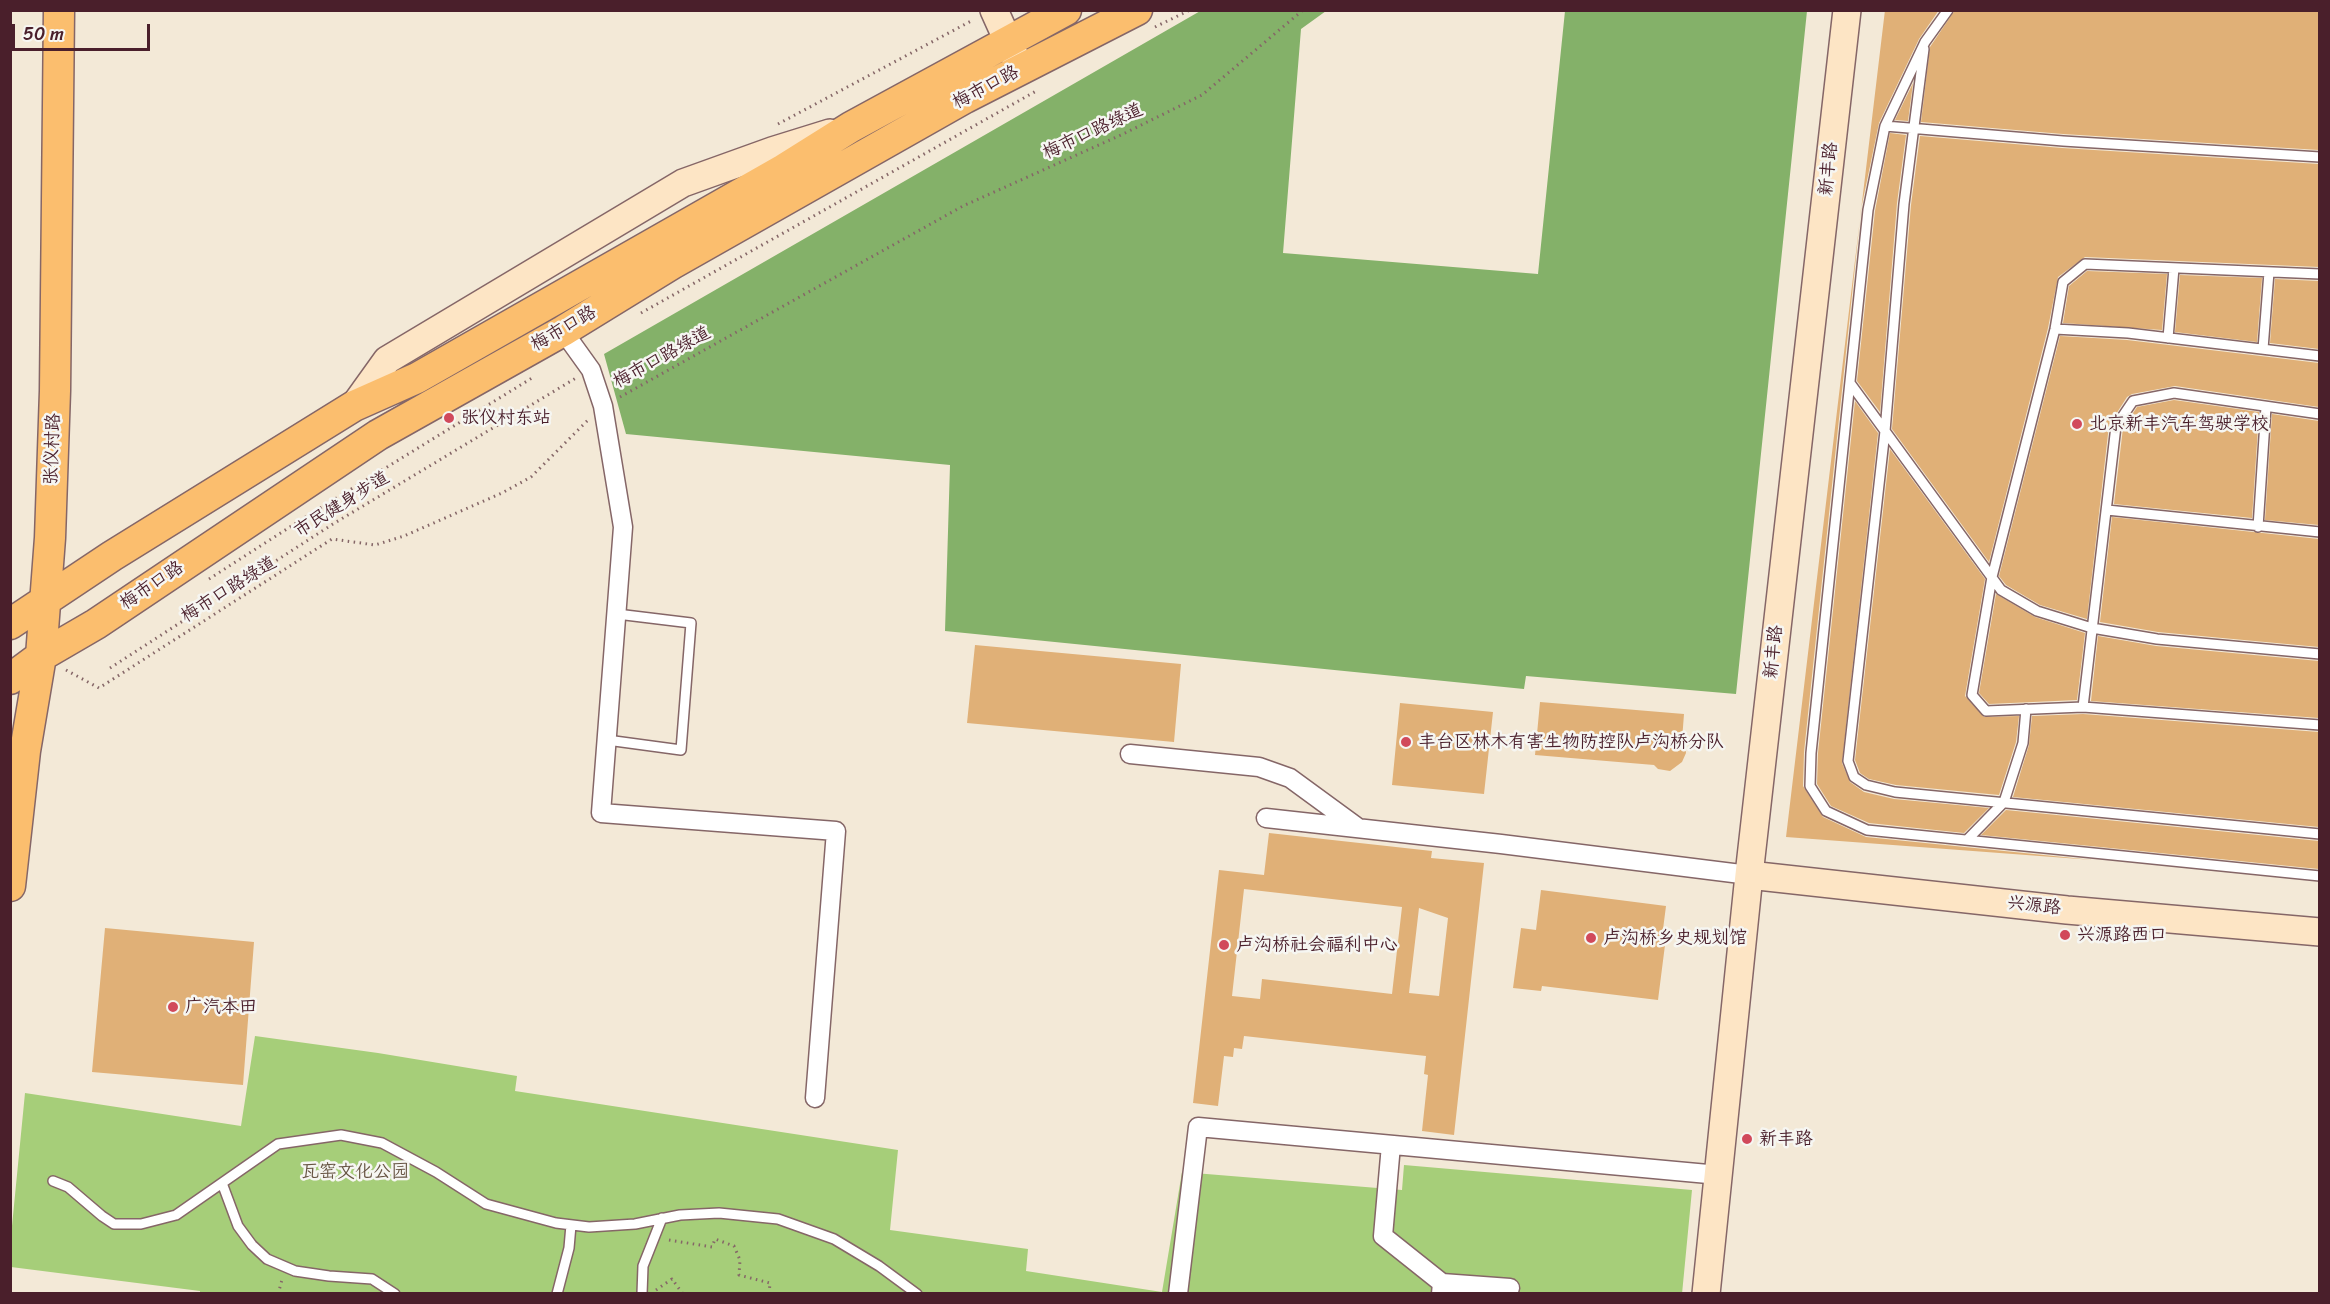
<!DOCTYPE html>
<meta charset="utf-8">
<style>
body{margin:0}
#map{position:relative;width:2330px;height:1304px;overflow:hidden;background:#f3e9d7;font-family:Sriracha,sans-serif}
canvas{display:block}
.frame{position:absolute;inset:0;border:12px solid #4a1f2b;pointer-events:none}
.scale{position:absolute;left:12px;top:24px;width:138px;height:27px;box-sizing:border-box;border:3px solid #4a1f2b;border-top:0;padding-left:8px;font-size:18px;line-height:21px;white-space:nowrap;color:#4a1f2b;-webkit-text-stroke:4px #f6f6f2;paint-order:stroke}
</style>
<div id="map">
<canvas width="2330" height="1304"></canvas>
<div class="frame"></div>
<div class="scale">50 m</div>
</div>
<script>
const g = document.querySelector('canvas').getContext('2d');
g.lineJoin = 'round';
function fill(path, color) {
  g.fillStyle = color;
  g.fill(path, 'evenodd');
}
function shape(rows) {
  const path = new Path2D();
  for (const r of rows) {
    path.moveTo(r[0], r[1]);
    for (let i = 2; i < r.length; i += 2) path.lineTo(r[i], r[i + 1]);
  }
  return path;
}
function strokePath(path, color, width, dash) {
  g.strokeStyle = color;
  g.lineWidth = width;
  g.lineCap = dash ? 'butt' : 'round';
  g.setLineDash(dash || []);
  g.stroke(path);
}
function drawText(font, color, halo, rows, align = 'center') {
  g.font = font + ' Sriracha,"LXGW WenKai TC",sans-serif';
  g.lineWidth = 5;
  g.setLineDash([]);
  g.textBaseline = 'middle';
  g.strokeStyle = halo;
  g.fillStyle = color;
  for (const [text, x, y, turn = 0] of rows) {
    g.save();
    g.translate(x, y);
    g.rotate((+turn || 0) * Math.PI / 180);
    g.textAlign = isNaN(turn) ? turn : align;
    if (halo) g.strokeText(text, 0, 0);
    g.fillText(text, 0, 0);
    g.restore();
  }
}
const green = shape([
 [255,1036,378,1053,517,1076,515,1091,898,1150,890,1230,1028,1249,1026,1271,1162,1292,1182,1172,1402,1190,1404,1165,1692,1190,1682,1294,200,1294,200,1291,11,1267,11,1236,25,1093,241,1126]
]);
const forest = shape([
 [1202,10,1326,11,1301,29,1283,253,1538,274,1565,11,1807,11,1736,694,1526,676,1524,689,945,631,950,465,626,434,604,354]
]);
const building = shape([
 [1885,10,1939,10,1919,39,1879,123,1861,209,1804,752,1803,786,1823,817,1866,837,2093,860,1786,837],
 [1955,10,2319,10,2319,150,2063,134,1921,122,1930,47],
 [1913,83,1908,121,1895,120],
 [1890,133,1906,135,1897,203,1880,412,1857,381,1875,211],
 [1920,136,2062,148,2319,164,2319,267,2085,257,2058,277,2048,328,1989,562,1892,429,1911,205],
 [2087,271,2167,274,2162,330,2063,323,2069,286],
 [2180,275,2262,278,2257,342,2175,332],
 [2275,279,2319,281,2319,349,2270,343],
 [2060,336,2127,340,2319,363,2319,407,2175,386,2132,394,2127,397,2109,425,2087,619,2040,605,2006,585,1999,576],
 [2174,400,2259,412,2252,518,2114,504,2123,428,2137,407],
 [1855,401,1878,433,1842,763,1850,782,1864,792,1894,799,1989,808,1964,833,1869,823,1831,806,1817,784,1818,753],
 [2272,414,2319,421,2319,525,2265,520],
 [1890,449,1985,579,1965,696,1984,717,2019,716,2016,742,1999,795,1896,785,1869,779,1860,773,1855,760],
 [2112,517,2319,539,2319,647,2158,632,2100,622],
 [1996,594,2035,617,2085,633,2077,700,1989,704,1979,693],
 [2098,636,2156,646,2319,661,2319,718,2091,701],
 [975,645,1181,664,1174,742,967,723],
 [1540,702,1684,714,1682,740,1685,744,1686,753,1682,762,1670,771,1658,769,1654,765,1535,755],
 [1400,703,1493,712,1484,794,1392,785],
 [2083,714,2319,732,2319,827,2013,797,2029,745,2032,716],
 [2006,810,2319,841,2319,869,1981,835],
 [1269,833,1432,851,1431,858,1484,863,1454,1135,1422,1131,1428,1075,1424,1074,1426,1056,1244,1036,1242,1049,1234,1048,1233,1057,1224,1056,1218,1106,1193,1103,1219,870,1264,875],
 [1244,889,1402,907,1392,994,1262,979,1260,999,1232,996],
 [1419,908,1448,918,1439,996,1409,993],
 [1541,890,1666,906,1661,945,1665,945,1658,1000,1542,986,1541,991,1513,988,1521,928,1536,930],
 [105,928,254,942,243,1085,92,1072]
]);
const path = shape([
 [1155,27,1190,10],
 [778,124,973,20],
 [641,313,1038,90],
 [620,397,963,206,1121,135,1202,95,1303,10],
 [209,579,304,518,532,378],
 [110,668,333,524,576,378],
 [66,670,99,688,332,539,375,545,404,536,502,493,531,477,588,420],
 [669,1240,712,1247,715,1239,734,1246,740,1260,739,1275,770,1283,769,1294],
 [656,1290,672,1279,683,1294],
 [278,1294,282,1280]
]);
const lane = shape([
 [1948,10,1925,42,1885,126,1868,210,1811,753,1810,786,1826,811,1867,830,2320,876],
 [1924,49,1904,204,1885,431,1848,761,1854,777,1866,785,1895,792,2320,834],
 [1885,126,2063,141,2320,157],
 [2320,274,2085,264,2063,282,2055,329,1992,577,1972,695,1986,711,2083,707,2320,725],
 [2055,329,2128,333,2320,356],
 [2168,338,2174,268],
 [2263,349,2269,272],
 [1850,383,2001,590,2037,611,2092,628,2157,639,2320,654],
 [2107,510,2320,532],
 [2258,527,2266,407],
 [2083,707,2116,426,2133,401,2174,393,2320,414],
 [607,740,681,750,691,623,617,614],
 [1967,840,2004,802,2023,743,2026,709],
 [53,1181,68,1187,102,1216,114,1224,141,1224,176,1215,278,1144,341,1135,382,1143,436,1172,486,1204,556,1223,589,1227,635,1224,680,1215,719,1213,778,1219,834,1239,879,1266,917,1294],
 [222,1183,238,1226,252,1245,267,1259,295,1271,329,1276,372,1279,395,1294],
 [557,1294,569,1248,571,1225],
 [642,1294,643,1266,662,1218]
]);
const street = shape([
 [563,331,591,370,603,406,623,527,601,813,836,831,815,1098],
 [1130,754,1259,767,1290,778,1357,827],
 [1266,818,1501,844,1749,875],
 [1391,1145,1383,1236,1442,1283,1441,1294],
 [1442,1283,1510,1288],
 [1178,1294,1198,1127,1719,1175]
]);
const secondary = shape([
 [994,10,1017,61],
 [354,406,387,360,683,183,772,151,830,133],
 [1749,875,2067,910,2320,932],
 [1706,1294,1749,875,1847,10]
]);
const primary = shape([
 [10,624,112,556,354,406,417,378,784,169,851,127,1066,10],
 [10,679,41,656,96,624,378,435,563,331,672,264,965,98,1137,10],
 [10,886,25,751,41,656,50,538,55,391,59,10]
]);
const markers = [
 [449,418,6,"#d1495b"],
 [2077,424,6,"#d1495b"],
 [1406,742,6,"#d1495b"],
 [2065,935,6,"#d1495b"],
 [1591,938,6,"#d1495b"],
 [1224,945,6,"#d1495b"],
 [173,1007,6,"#d1495b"],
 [1747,1139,6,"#d1495b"]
];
const streetNames = [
 ["梅市口路",986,88,-28],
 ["梅市口路绿道",1093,132,-25],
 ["新丰路",1829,169,-84],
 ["梅市口路",564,329,-30],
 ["梅市口路绿道",662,358,-29],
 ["张仪村路",53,449,-88],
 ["市民健身步道",342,505,-32],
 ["梅市口路",152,586,-34],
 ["梅市口路绿道",229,590,-32],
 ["新丰路",1774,652,-84],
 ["兴源路",2034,906,6]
];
const poiNames = [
 ["张仪村东站",461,418],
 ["北京新丰汽车驾驶学校",2089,424],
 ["丰台区林木有害生物防控队卢沟桥分队",1418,742],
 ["兴源路西口",2077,935],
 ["卢沟桥乡史规划馆",1603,938],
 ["卢沟桥社会福利中心",1236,945],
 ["广汽本田",185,1007],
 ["新丰路",1759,1139]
];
const parkNames = [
 ["瓦窑文化公园",355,1172]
];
fill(green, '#a6ce79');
fill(forest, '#84b169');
fill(building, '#e0b077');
strokePath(lane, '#856667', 12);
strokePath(street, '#856667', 21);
strokePath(secondary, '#856667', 30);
strokePath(primary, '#856667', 33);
strokePath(path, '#856667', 3, [1.5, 4.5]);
strokePath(lane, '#fff', 9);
strokePath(street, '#fff', 18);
strokePath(secondary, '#fde5c5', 27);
strokePath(primary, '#fbbe6e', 30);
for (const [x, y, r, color] of markers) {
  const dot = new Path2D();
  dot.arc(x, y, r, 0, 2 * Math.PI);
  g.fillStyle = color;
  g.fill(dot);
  strokePath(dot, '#f6f6f2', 2);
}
drawText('18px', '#4a1f2b', '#f6f6f2', streetNames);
drawText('18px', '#4a1f2b', '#f6f6f2', poiNames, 'left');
drawText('18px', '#665442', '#f6f6f2', parkNames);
</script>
